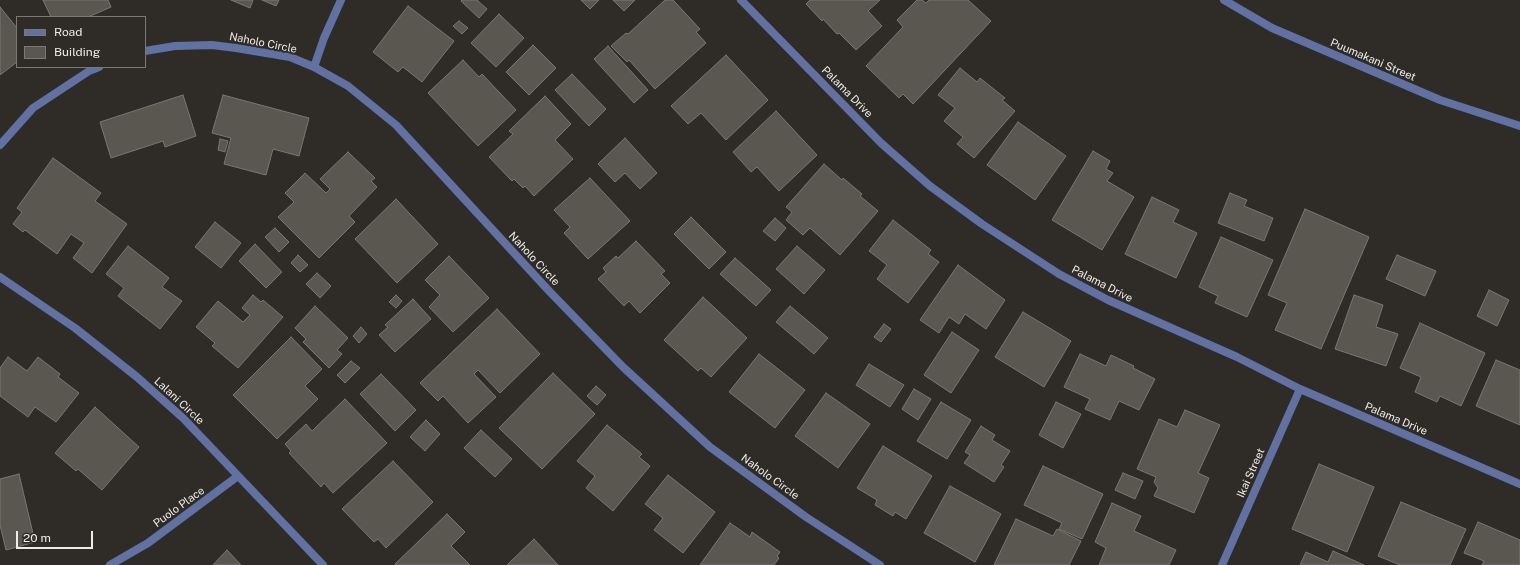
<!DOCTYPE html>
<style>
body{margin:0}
#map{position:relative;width:1520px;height:565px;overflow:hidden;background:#2f2c27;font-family:"Public Sans",sans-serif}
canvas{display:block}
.legend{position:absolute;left:16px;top:16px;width:130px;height:52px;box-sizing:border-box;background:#2f2c27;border:1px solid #7b7874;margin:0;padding:5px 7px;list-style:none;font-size:12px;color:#edebe8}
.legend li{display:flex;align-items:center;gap:8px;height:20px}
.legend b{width:20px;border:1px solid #7b7874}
.scale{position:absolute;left:16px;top:531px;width:77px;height:18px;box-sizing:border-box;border:2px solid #edebe8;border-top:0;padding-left:5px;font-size:12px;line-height:14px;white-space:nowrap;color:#edebe8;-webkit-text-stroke:3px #2f2c27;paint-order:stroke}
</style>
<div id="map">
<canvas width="1520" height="565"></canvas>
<ul class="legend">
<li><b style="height:5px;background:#6071a2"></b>Road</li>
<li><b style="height:11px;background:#5a5751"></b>Building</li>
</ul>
<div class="scale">20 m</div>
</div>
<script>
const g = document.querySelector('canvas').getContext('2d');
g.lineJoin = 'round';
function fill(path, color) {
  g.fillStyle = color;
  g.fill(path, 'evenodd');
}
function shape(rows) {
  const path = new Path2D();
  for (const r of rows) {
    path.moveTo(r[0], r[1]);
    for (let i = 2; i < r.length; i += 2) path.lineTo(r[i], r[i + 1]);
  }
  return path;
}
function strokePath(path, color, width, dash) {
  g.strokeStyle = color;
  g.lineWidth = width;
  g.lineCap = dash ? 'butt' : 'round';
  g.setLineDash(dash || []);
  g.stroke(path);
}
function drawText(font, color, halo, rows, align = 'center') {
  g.font = font + ' "Public Sans",sans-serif';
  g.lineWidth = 4;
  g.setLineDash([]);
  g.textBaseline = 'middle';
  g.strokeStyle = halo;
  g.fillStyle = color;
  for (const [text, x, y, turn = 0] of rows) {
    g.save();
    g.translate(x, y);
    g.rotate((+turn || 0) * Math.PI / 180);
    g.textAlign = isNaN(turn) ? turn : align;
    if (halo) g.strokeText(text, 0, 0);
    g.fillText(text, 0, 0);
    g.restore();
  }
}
const building = shape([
 [43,0,108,0,111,7,88,17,51,17,43,0],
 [231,0,253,0,250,8,231,0],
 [262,0,279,0,276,6,262,0],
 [462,0,477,0,487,9,479,18,461,1,462,0],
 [581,0,599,0,590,9,581,0],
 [613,0,635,0,624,11,613,0],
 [665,0,673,0,700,29,696,32,706,43,655,89,629,60,627,62,611,46,626,33,628,34,665,0],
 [810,0,880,0,868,11,882,26,856,50,839,33,837,34,823,19,822,21,806,4,810,0],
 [917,0,922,0,926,3,929,0,968,0,991,21,913,104,903,94,899,98,866,66,903,27,897,20,917,0],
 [408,6,454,41,422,82,403,67,398,72,373,52,408,6],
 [0,7,17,28,17,62,0,75,0,7],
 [499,14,524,38,496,67,471,43,499,14],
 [459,21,468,28,462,34,453,26,459,21],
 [533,45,556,68,529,95,506,72,533,45],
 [608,46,648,90,634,103,594,59,608,46],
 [726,55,768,100,726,140,701,113,688,124,671,106,726,55],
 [463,60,479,77,482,74,516,110,478,146,428,93,463,60],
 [960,68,977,82,980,78,1005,98,1002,100,1015,111,974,158,957,144,963,137,944,121,955,108,938,95,960,68],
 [572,74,606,109,589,126,555,90,572,74],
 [183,95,196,136,165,147,163,141,111,158,100,122,183,95],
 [223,95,309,118,299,156,273,149,266,175,224,164,231,138,212,133,223,95],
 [545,96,571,124,555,140,573,159,534,196,525,186,523,188,514,179,512,181,489,157,513,134,509,131,545,96],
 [776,111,817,155,779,191,757,167,751,172,733,152,776,111],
 [1018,122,1066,156,1035,200,987,165,1018,122],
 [625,138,657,173,640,189,625,173,615,182,598,164,625,138],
 [220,139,228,141,225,152,218,150,220,139],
 [1093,151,1110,161,1106,169,1113,173,1107,181,1134,197,1102,250,1052,220,1093,151],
 [348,152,375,178,371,181,377,187,349,216,355,222,319,258,278,217,294,202,285,193,305,173,326,193,330,189,320,179,348,152],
 [53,158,101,193,95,201,127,224,92,273,73,258,84,243,71,234,57,254,25,230,23,232,13,224,22,212,17,208,53,158],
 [824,164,842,180,843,178,862,194,860,196,878,211,840,255,810,228,803,235,786,220,792,212,786,207,824,164],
 [590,178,630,221,588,259,564,233,570,227,554,210,590,178],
 [1230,193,1247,200,1244,206,1273,218,1264,241,1218,223,1230,193],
 [1152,197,1179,210,1173,222,1197,233,1176,278,1125,254,1152,197],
 [396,199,438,244,397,283,355,239,396,199],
 [1305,209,1369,237,1321,349,1275,330,1287,303,1268,295,1305,209],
 [691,217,726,252,709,269,674,234,691,217],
 [775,218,786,228,775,241,763,231,775,218],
 [893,220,931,250,928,254,939,262,908,303,877,279,887,265,869,251,893,220],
 [215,222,241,243,221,268,195,247,215,222],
 [275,228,289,242,279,252,265,237,275,228],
 [1221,237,1273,260,1247,317,1215,303,1218,296,1199,287,1221,237],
 [636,241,665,271,661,274,670,283,640,313,629,301,624,306,598,279,606,272,603,268,616,256,618,258,636,241],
 [255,244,282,272,266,288,239,261,255,244],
 [128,246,169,278,162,287,182,301,160,329,118,296,124,288,106,274,128,246],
 [797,246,825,270,804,294,776,269,797,246],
 [298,255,308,265,300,272,291,263,298,255],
 [1397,255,1436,271,1425,296,1386,279,1397,255],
 [449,256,489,298,453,332,429,307,440,295,425,280,449,256],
 [735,258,771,290,756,306,720,274,735,258],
 [958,265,1005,300,986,329,965,314,959,324,949,317,939,333,920,320,958,265],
 [317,273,331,286,320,298,306,284,317,273],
 [1489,290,1509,300,1497,326,1477,316,1489,290],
 [253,295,261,302,263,300,283,317,238,368,212,346,215,343,196,327,218,301,243,322,250,315,242,308,253,295],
 [396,295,402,301,396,308,389,302,396,295],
 [1354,295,1383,305,1376,327,1398,334,1386,366,1335,349,1354,295],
 [703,297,747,338,711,377,701,368,698,371,664,340,703,297],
 [413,299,431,319,395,352,379,335,388,327,385,325,413,299],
 [315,306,348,338,337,350,342,354,329,368,303,342,306,339,295,328,315,306],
 [790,306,828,338,814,354,776,322,790,306],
 [497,309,540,354,500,393,478,370,474,374,496,397,468,423,443,396,438,401,420,383,497,309],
 [1023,312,1071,341,1044,387,995,357,1023,312],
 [1420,323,1485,353,1461,406,1440,396,1437,402,1415,392,1421,377,1400,368,1420,323],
 [884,324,891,329,881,342,874,337,884,324],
 [361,327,367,334,359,343,353,336,361,327],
 [952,332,979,350,951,393,924,375,952,332],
 [291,337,322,369,305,386,318,399,277,439,233,395,291,337],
 [759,354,805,390,775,428,729,392,759,354],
 [1080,354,1106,366,1111,355,1134,366,1133,368,1155,379,1139,410,1119,401,1110,420,1085,409,1090,399,1064,387,1080,354],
 [8,357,27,371,38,357,60,374,58,377,79,393,56,422,35,407,28,417,0,396,0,368,8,357],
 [1496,360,1520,370,1520,425,1476,406,1496,360],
 [351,361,360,368,345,383,337,375,351,361],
 [869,364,904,385,890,407,856,385,869,364],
 [553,373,595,414,542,469,499,428,553,373],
 [381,374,416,410,395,431,360,394,381,374],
 [596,386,606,395,597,405,587,396,596,386],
 [914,389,931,399,918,420,902,409,914,389],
 [826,393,870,424,838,468,795,436,826,393],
 [345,399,387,443,333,493,324,483,321,487,289,453,291,451,285,444,306,424,312,431,345,399],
 [941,402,971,420,947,459,917,441,941,402],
 [1056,402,1081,414,1063,448,1039,435,1056,402],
 [95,407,139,447,102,490,78,469,76,471,55,453,95,407],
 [1185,410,1220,425,1198,473,1209,478,1194,513,1154,496,1158,488,1154,482,1156,477,1137,469,1159,419,1177,427,1185,410],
 [426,420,440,434,425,451,410,437,426,420],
 [607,425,642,454,639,457,650,466,613,511,586,488,595,476,577,461,607,425],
 [981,426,995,435,992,440,1010,451,1001,465,1004,467,994,482,964,463,970,455,965,452,981,426],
 [481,430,512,459,495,477,464,448,481,430],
 [883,446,932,476,906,519,895,512,893,516,875,505,877,500,857,488,883,446],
 [393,461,433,502,386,548,378,539,374,542,342,509,393,461],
 [1319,464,1374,487,1347,552,1292,529,1319,464],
 [1043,466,1103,494,1082,539,1059,529,1062,523,1024,505,1043,466],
 [1123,473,1143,481,1135,499,1115,490,1123,473],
 [19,474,35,542,6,550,0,525,0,479,19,474],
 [668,475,715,512,683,553,654,530,663,518,645,504,668,475],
 [950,486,1001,514,975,562,924,533,950,486],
 [1401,502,1466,529,1450,565,1400,565,1378,556,1401,502],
 [1112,503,1141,516,1134,531,1176,550,1169,565,1099,565,1106,548,1095,542,1112,503],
 [447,514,465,532,451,546,470,565,396,565,395,564,447,514],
 [1016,519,1053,536,1057,529,1081,541,1069,565,994,565,1016,519],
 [1478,522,1520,540,1520,565,1482,565,1484,561,1464,553,1478,522],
 [730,523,750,537,752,532,780,552,777,556,779,558,774,565,700,565,730,523],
 [534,539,558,565,507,565,534,539],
 [227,550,241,565,213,565,227,550],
 [1333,551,1364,565,1300,565,1306,552,1328,562,1333,551]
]);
const minor = shape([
 [741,0,881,143,930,186,982,224,1059,274,1108,300,1237,357,1300,389,1520,484],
 [1224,0,1272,28,1440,100,1520,126],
 [145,51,175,46,212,45,236,48,290,57,314,67,348,86,396,125,550,292,623,367,710,447,806,517,880,565],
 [314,67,324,38,341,0],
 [0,145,33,108,89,71,99,67],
 [0,277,75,328,137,377,183,418,323,565],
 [110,565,148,543,238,476],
 [1222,565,1300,389]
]);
const streetNames = [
 ["Naholo Circle",263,43,11],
 ["Puumakani Street",1373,60,23],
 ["Palama Drive",847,92,45],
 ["Naholo Circle",534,259,47],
 ["Palama Drive",1102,284,27],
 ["Lalani Circle",179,401,43],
 ["Palama Drive",1396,419,23],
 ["Ikai Street",1251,473,-66],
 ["Naholo Circle",770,477,36],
 ["Puolo Place",179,507,-36]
];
fill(building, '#5a5751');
strokePath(building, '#7a7771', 1);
strokePath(minor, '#6071a2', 8);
drawText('11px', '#edebe8', '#2f2c27', streetNames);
</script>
